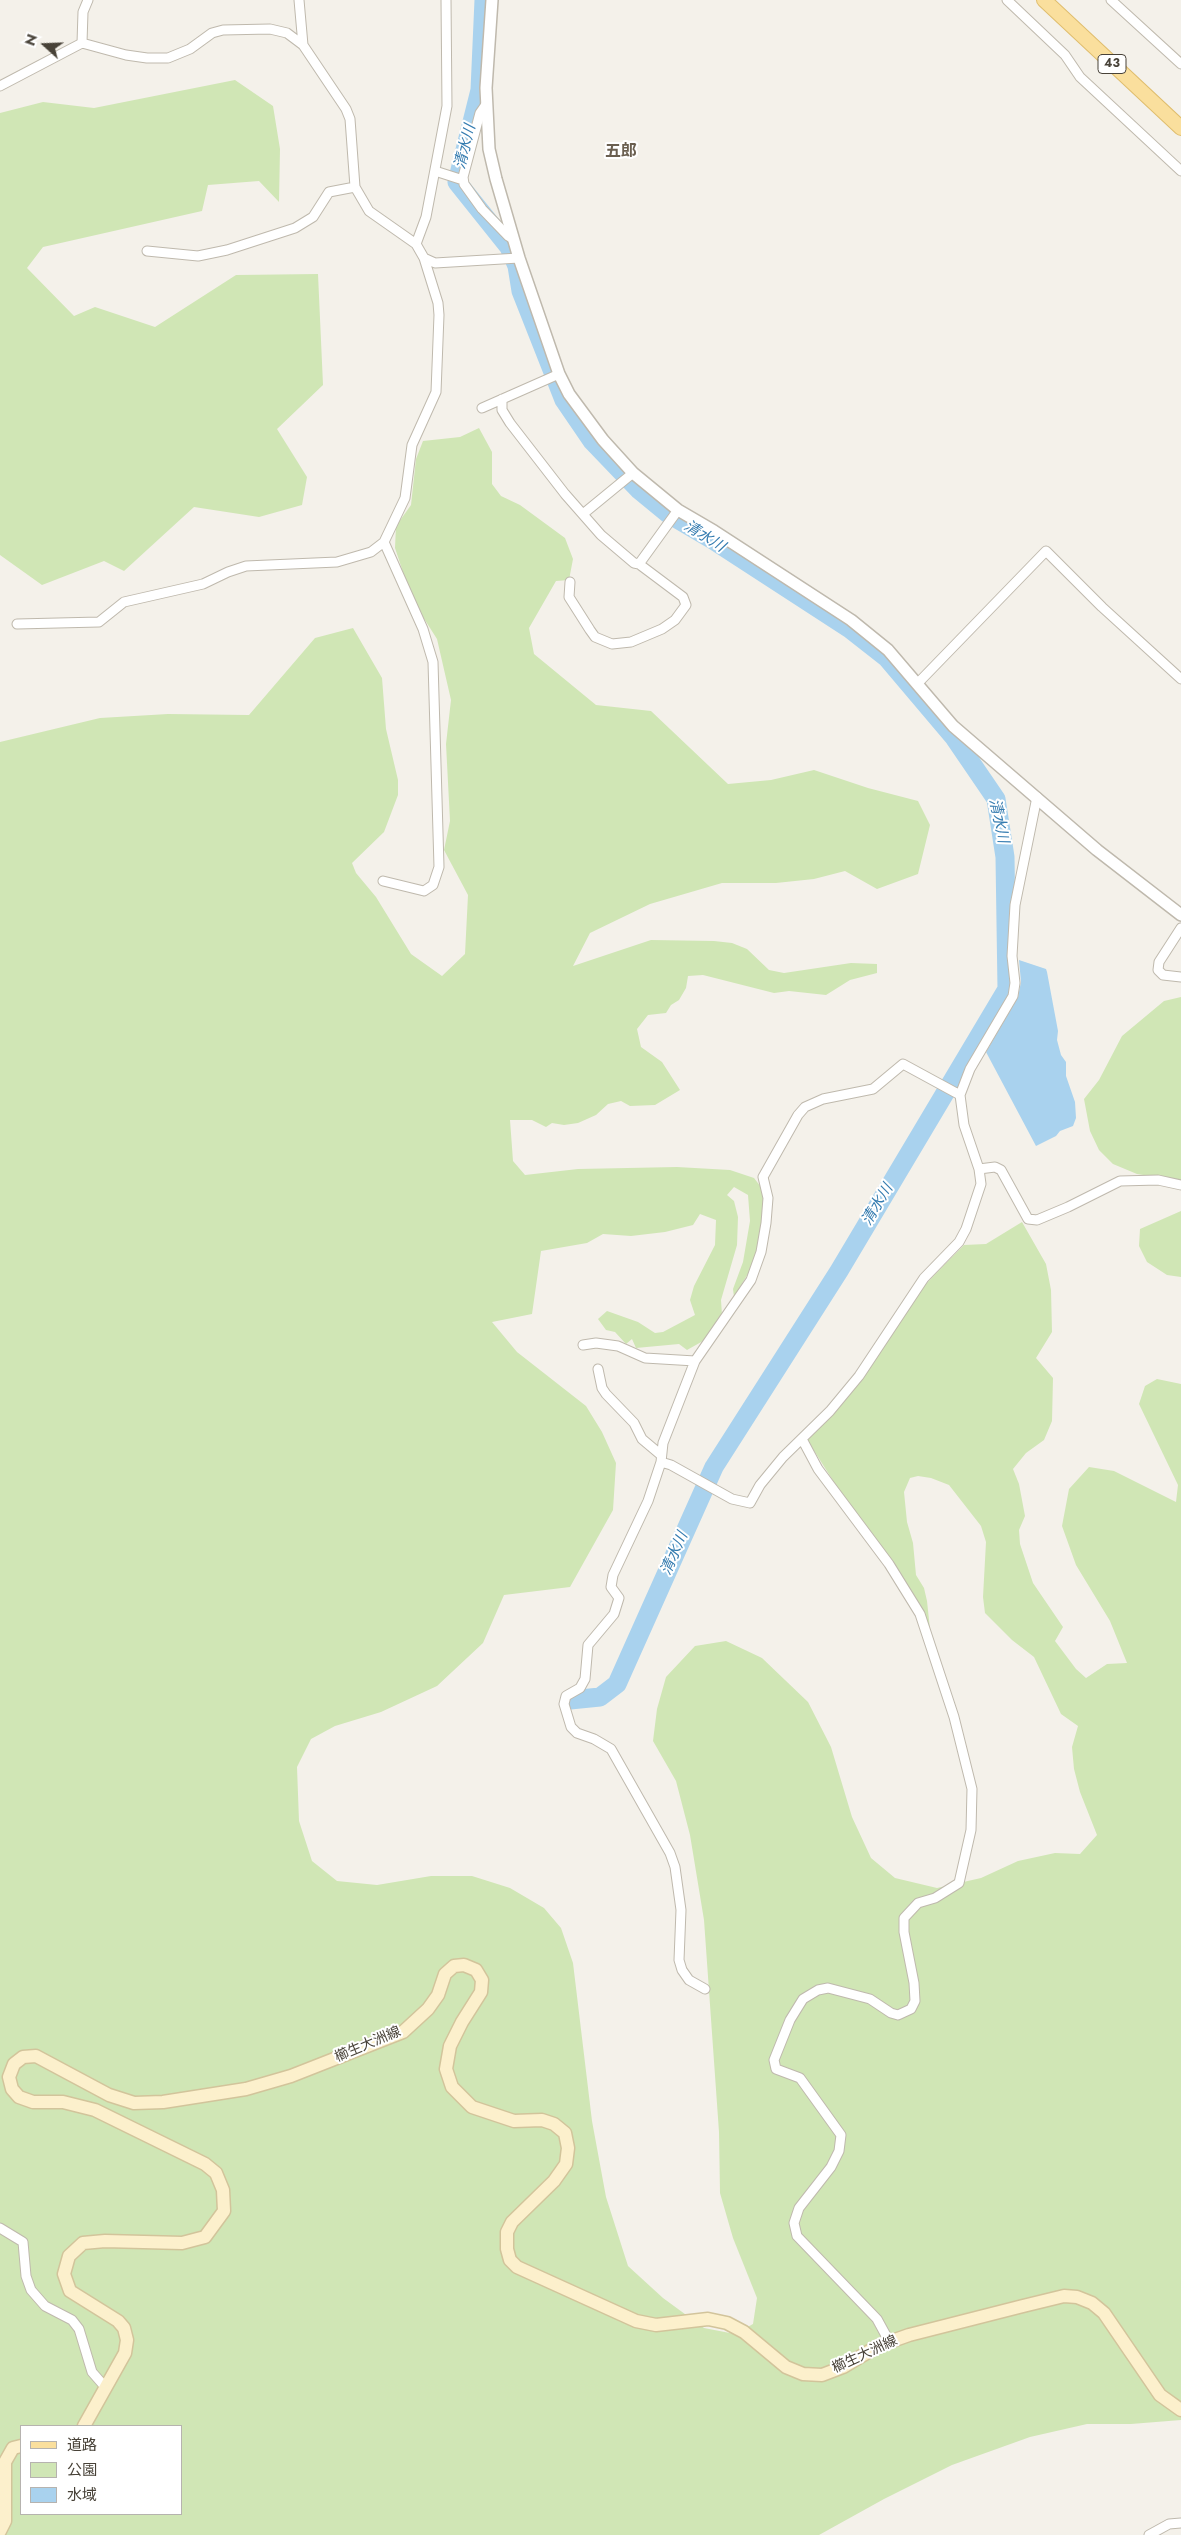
<!DOCTYPE html>
<meta charset="utf-8">
<style>
body{margin:0}
#map{position:relative;width:1181px;height:2535px;overflow:hidden;background:#f4f1ea;font-family:Jost,"Noto Sans JP",sans-serif}
canvas{display:block}
.legend{position:absolute;left:20px;top:2425px;width:162px;height:90px;box-sizing:border-box;background:#fff;border:1px solid #b6b3af;margin:0;padding:6px 9px;list-style:none;font-size:15px;color:#484238}
.legend li{display:flex;align-items:center;gap:10px;height:25px}
.legend b{width:25px;border:1px solid #b6b3af}
.north{position:absolute;left:20px;top:20px;width:50px;height:50px;-webkit-text-stroke:4px #fff;paint-order:stroke;rotate:290deg;font-size:14px;font-weight:700;line-height:20px;text-align:center;color:#484238}
.north::after{content:'';display:block;margin:auto;width:18px;height:22px;background:#484238;clip-path:polygon(50% 0,100% 100%,50% 72%,0 100%)}
</style>
<div id="map">
<canvas width="1181" height="2535"></canvas>
<ul class="legend">
<li><b style="height:6px;background:#fadf9d"></b>道路</li>
<li><b style="height:14px;background:#d0e6b5"></b>公園</li>
<li><b style="height:14px;background:#a9d2ee"></b>水域</li>
</ul>
<div class="north">N</div>
</div>
<script>
const g = document.querySelector('canvas').getContext('2d');
g.lineJoin = 'round';
function fill(path, color) {
  g.fillStyle = color;
  g.fill(path, 'evenodd');
}
function shape(rows) {
  const path = new Path2D();
  for (const r of rows) {
    path.moveTo(r[0], r[1]);
    for (let i = 2; i < r.length; i += 2) path.lineTo(r[i], r[i + 1]);
  }
  return path;
}
function strokePath(path, color, width, dash) {
  g.strokeStyle = color;
  g.lineWidth = width;
  g.lineCap = dash ? 'butt' : 'round';
  g.setLineDash(dash || []);
  g.stroke(path);
}
function drawText(font, color, halo, rows, align = 'center') {
  g.font = font + ' Jost,"Noto Sans JP",sans-serif';
  g.lineWidth = 4;
  g.setLineDash([]);
  g.textBaseline = 'middle';
  g.strokeStyle = halo;
  g.fillStyle = color;
  for (const [text, x, y, turn = 0] of rows) {
    g.save();
    g.translate(x, y);
    g.rotate((+turn || 0) * Math.PI / 180);
    g.textAlign = isNaN(turn) ? turn : align;
    if (halo) g.strokeText(text, 0, 0);
    g.fillText(text, 0, 0);
    g.restore();
  }
}
const green = shape([
 [235,80,273,106,280,149,279,202,259,181,208,185,202,211,43,247,27,268,74,316,95,307,155,327,236,275,318,274,323,385,277,429,307,477,302,505,259,517,194,507,124,571,104,561,42,585,0,555,0,113,43,102,94,108],
 [479,428,492,452,492,484,501,496,520,505,565,538,573,559,569,580,556,581,529,628,534,654,596,705,651,711,728,784,771,780,814,770,868,788,918,801,930,825,918,874,877,889,845,871,814,879,776,883,722,883,650,904,590,933,573,966,651,940,714,941,732,943,747,949,769,970,784,973,851,963,877,964,877,973,850,980,826,995,789,991,774,993,703,975,688,976,686,988,679,1000,671,1005,666,1013,648,1015,637,1029,641,1047,662,1062,680,1090,655,1105,630,1106,621,1101,608,1104,596,1115,578,1123,564,1125,552,1123,546,1127,532,1120,510,1120,513,1161,525,1175,578,1169,677,1167,730,1170,754,1178,761,1187,764,1204,761,1236,752,1267,734,1297,733,1289,743,1262,750,1221,748,1195,734,1187,727,1195,734,1201,738,1217,737,1245,721,1300,722,1315,703,1341,687,1350,679,1344,636,1348,632,1339,626,1344,615,1332,606,1330,598,1319,607,1311,638,1322,655,1333,663,1332,695,1315,690,1300,694,1286,715,1245,716,1220,700,1214,693,1225,665,1232,631,1236,603,1234,587,1243,541,1251,532,1314,492,1322,517,1352,586,1406,602,1432,616,1463,613,1510,570,1587,504,1595,483,1643,437,1686,381,1712,335,1726,311,1739,297,1767,299,1821,312,1861,337,1881,377,1885,431,1876,472,1876,510,1888,544,1908,561,1928,573,1963,592,2121,606,2197,628,2266,663,2298,704,2328,735,2334,753,2324,757,2298,733,2238,720,2193,719,2132,704,1920,690,1835,676,1781,653,1741,657,1709,666,1677,695,1646,726,1641,762,1658,808,1702,831,1747,852,1817,871,1858,895,1878,937,1888,981,1878,1018,1861,1055,1853,1080,1854,1097,1835,1080,1792,1074,1769,1072,1747,1078,1726,1061,1714,1034,1657,1012,1640,985,1613,983,1597,986,1542,981,1526,949,1485,931,1478,918,1476,910,1478,904,1492,907,1522,913,1543,916,1575,924,1588,927,1601,930,1629,922,1612,844,1498,806,1438,919,1291,951,1258,964,1245,986,1244,1022,1222,1046,1264,1051,1290,1052,1332,1036,1358,1053,1378,1052,1421,1044,1440,1026,1453,1013,1469,1019,1484,1025,1516,1019,1530,1020,1544,1033,1583,1063,1627,1055,1641,1076,1669,1086,1678,1107,1664,1127,1663,1110,1621,1076,1565,1062,1526,1069,1489,1089,1467,1114,1471,1176,1502,1178,1485,1139,1404,1145,1386,1157,1379,1181,1384,1181,2420,1131,2424,1087,2424,1030,2437,952,2465,884,2499,819,2535,0,2535,0,742,100,718,168,714,249,715,315,638,353,628,382,678,386,729,398,780,398,795,384,832,352,863,356,873,376,897,411,954,442,976,465,954,468,895,444,850,450,821,446,744,451,700,437,639,423,617,406,581,395,548,396,526,411,505,416,459,423,441,460,437],
 [21,2426,181,2426,181,2514,21,2514],
 [1181,997,1181,1181,1137,1174,1113,1164,1099,1150,1090,1131,1084,1099,1099,1080,1122,1036,1164,1001],
 [1181,1211,1181,1277,1167,1275,1147,1262,1139,1246,1140,1229]
]);
const water = shape([
 [1019,960,1046,969,1047,972,1058,1031,1057,1040,1061,1055,1066,1062,1066,1076,1075,1102,1076,1118,1073,1126,1060,1131,1056,1136,1036,1146,986,1052,1018,997,1021,982]
]);
const river = shape([
 [484,0,480,90,457,182,509,247,517,266,521,291,564,400,592,441,639,490,667,513,713,540,850,629,887,658,953,736,996,799,1005,857,1007,989,839,1271,714,1467,617,1684,600,1697,570,1700]
]);
const minor = shape([
 [299,0,303,45],
 [1007,0,1065,55,1080,77,1181,171],
 [1111,0,1181,64],
 [82,43,83,12,88,0],
 [0,86,82,43,126,55,147,58,168,58,190,49,212,33,223,30,270,29,287,33,303,45,346,109,350,119,355,187,369,211,416,244,424,258,435,263,519,258],
 [487,103,480,113,463,177,464,184,482,209,508,236,513,239],
 [435,171,463,180],
 [416,244,426,217,447,106,446,0],
 [147,251,198,256,227,250,295,228,313,217,329,192,355,187],
 [502,399,502,410,510,423,565,494,601,535,634,563,639,564,683,597,686,605,675,620,662,629,631,642,612,644,595,637,590,630,569,597,570,582],
 [482,408,559,374],
 [583,514,633,473],
 [639,564,678,510],
 [17,624,99,622,124,602,203,584,228,572,246,566,337,562,371,552,384,542,405,498,412,445,436,392,439,315,438,303,424,258],
 [918,683,1046,551,1102,607,1181,679],
 [383,881,424,891,433,885,439,867,433,662,423,629,384,542],
 [1181,928,1159,962,1158,970,1163,975,1181,977],
 [979,1169,995,1167,1001,1170,1028,1219,1037,1220,1068,1207,1120,1181,1158,1180,1181,1185],
 [583,1345,596,1343,618,1346,645,1358,695,1361],
 [598,1369,602,1388,606,1394,634,1423,642,1439,661,1455],
 [802,1439,818,1469,889,1564,920,1614,954,1717,972,1789,971,1830,959,1883,935,1898,918,1903,904,1918,904,1932,914,1983,915,2001,911,2009,898,2015,891,2013,870,1999,828,1988,818,1990,803,1999,790,2020,774,2060,776,2069,800,2078,841,2135,839,2151,831,2167,799,2208,794,2223,797,2236,877,2319,889,2341],
 [661,1462,671,1465,732,1499,750,1503,760,1485,783,1457,830,1411,859,1376,924,1278,959,1242,966,1229,981,1184,979,1169,964,1125,960,1095,970,1069,1013,996,1015,983,1012,956,1015,905,1037,797],
 [705,1989,689,1980,682,1970,679,1960,681,1910,675,1867,670,1853,611,1749,594,1739,577,1733,571,1727,564,1704,566,1696,580,1688,585,1679,588,1645,614,1614,619,1598,611,1587,613,1575,648,1501,661,1462,663,1443,695,1361,751,1280,761,1252,766,1223,768,1198,763,1177,798,1115,805,1107,823,1099,873,1089,903,1064,960,1095],
 [0,2228,23,2242,26,2276,31,2290,45,2306,72,2320,79,2329,92,2372,106,2388],
 [1149,2535,1169,2524,1181,2523]
]);
const tertiary = shape([
 [492,0,486,88,489,149,496,179,519,258,559,374,569,394,603,440,633,473,678,510,714,531,851,620,888,650,953,726,1097,850,1181,915]
]);
const secondary = shape([
 [84,2426,125,2353,127,2340,124,2328,118,2321,70,2291,64,2274,69,2256,83,2243,105,2241,182,2243,205,2237,224,2211,223,2190,216,2173,205,2164,95,2110,63,2102,33,2102,19,2097,12,2089,9,2077,14,2064,23,2057,36,2056,109,2095,134,2103,163,2102,246,2089,291,2076,403,2032,428,2009,438,1995,445,1974,454,1966,464,1965,476,1970,482,1980,481,1992,462,2022,450,2046,446,2069,452,2087,472,2107,514,2121,542,2120,554,2124,565,2133,568,2148,566,2164,554,2181,512,2222,507,2232,507,2249,510,2260,517,2267,636,2321,656,2325,708,2319,727,2323,744,2332,786,2367,803,2374,822,2375,843,2367,878,2346,909,2335,1023,2306,1064,2296,1077,2297,1092,2303,1104,2313,1160,2395,1181,2410],
 [0,2531,5,2521,5,2462,13,2448,21,2446]
]);
const primary = shape([
 [1044,0,1181,128]
]);
const shields = [
 [1112,64,28]
];
const shieldNames = [
 ["43",1112,64]
];
const streetNames = [
 ["櫛生大洲線",368,2045,-23],
 ["櫛生大洲線",865,2355,-25]
];
const waterNames = [
 ["清水川",466,147,-76],
 ["清水川",704,537,32],
 ["清水川",998,821,78],
 ["清水川",878,1205,-59],
 ["清水川",675,1554,-66]
];
const quarterNames = [
 ["五郎",621,152]
];
fill(green, '#d0e6b5');
fill(water, '#a9d2ee');
strokePath(river, '#a9d2ee', 19);
strokePath(minor, '#bfb9ad', 11);
strokePath(tertiary, '#bfb9ad', 14);
strokePath(secondary, '#d2c49b', 15);
strokePath(primary, '#dfbd6d', 16);
strokePath(minor, '#fff', 9);
strokePath(tertiary, '#fff', 11);
strokePath(secondary, '#fcf0cc', 12);
strokePath(primary, '#fadf9d', 14);
for (const [x, y, w] of shields) {
  const box = new Path2D();
  box.roundRect(x - w / 2, y - 9.5, w, 19, 4);
  g.fillStyle = '#fff';
  g.fill(box);
  strokePath(box, '#484238', 1);
}
drawText('bold 12px', '#484238', null, shieldNames);
drawText('14px', '#484238', '#fff', streetNames);
drawText('italic 15px', '#357cb0', '#fff', waterNames);
drawText('bold 16px', '#6a5f50', '#fff', quarterNames);
</script>
